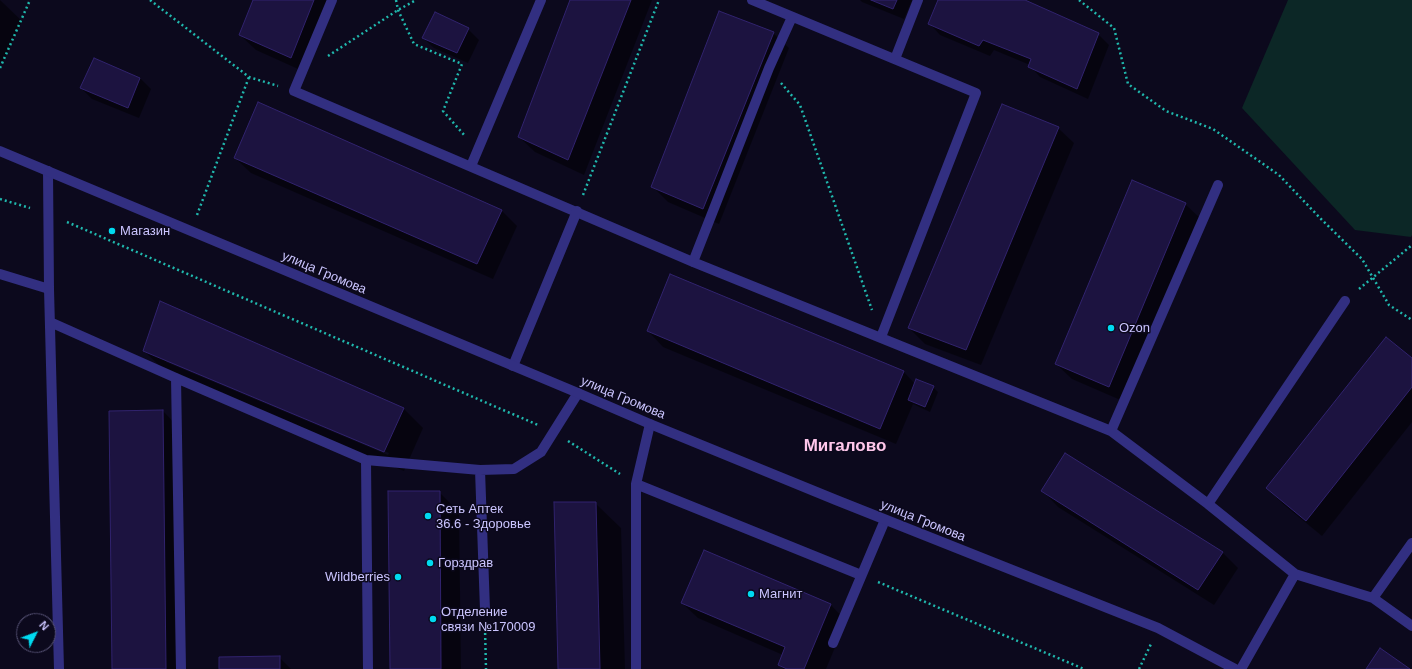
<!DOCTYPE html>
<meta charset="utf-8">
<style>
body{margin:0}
#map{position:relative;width:1412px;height:669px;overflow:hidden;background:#0c091d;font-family:Helvetica,sans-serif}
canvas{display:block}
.north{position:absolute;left:16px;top:613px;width:40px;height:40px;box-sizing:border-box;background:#0c091d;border:1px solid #585477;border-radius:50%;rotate:48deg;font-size:11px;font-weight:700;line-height:16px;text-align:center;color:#cbc5ff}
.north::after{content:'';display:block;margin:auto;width:14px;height:18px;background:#00daf0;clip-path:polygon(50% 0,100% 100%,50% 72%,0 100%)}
</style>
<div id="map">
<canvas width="1412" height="669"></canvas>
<div class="north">N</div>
</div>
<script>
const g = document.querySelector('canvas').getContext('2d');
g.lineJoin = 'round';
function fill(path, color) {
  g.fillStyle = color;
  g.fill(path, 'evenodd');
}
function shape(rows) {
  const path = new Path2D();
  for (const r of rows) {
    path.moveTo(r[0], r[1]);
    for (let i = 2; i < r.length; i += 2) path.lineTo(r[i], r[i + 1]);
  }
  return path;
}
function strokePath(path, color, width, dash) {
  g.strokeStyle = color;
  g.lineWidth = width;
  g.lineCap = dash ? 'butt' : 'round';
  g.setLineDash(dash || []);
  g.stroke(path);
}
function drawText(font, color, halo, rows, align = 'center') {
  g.font = font + ' Helvetica,sans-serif';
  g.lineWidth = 3;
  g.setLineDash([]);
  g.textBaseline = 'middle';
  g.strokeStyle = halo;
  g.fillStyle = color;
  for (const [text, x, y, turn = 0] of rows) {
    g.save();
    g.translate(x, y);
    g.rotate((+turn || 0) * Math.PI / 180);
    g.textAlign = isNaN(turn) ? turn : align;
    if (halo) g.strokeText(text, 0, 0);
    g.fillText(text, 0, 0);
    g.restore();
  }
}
const green = shape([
 [1288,0,1412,0,1412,235,1411,237,1355,230,1242,108]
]);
const shadow = shape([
 [0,0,22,21,3,62,0,61],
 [254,0,336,0,307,73,256,50,240,35],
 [572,0,652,0,584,175,535,152,519,137],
 [860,0,912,0,904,19,862,2],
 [939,0,1022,0,1098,34,1109,45,1088,99,1040,77,1030,66,1030,65,994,50,990,56,940,35,930,24],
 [468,29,479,40,468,63,434,48,423,38],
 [773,33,789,48,719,224,668,202,652,186],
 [94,59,140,78,151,89,139,118,92,99,81,88],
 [1058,128,1074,143,981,365,925,344,909,328],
 [235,158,501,210,517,226,493,279,251,173],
 [1185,204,1201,219,1125,402,1072,379,1056,364],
 [671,275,904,372,915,384,933,387,938,392,930,412,913,404,896,444,663,347,648,331],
 [144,351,403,408,423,428,404,471,164,370],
 [166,359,389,453,388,455,166,362],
 [1412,359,1412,422,1322,536,1283,504,1267,488],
 [163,411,182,431,185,669,113,669],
 [1043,491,1222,552,1238,568,1214,605,1058,507],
 [439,492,459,512,461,669,391,669],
 [595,503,621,528,625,669,559,669],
 [704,551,831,605,846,621,826,669,783,669,779,665,783,655,698,618,682,603],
 [279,657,291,669,220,669]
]);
const building = shape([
 [253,0,314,0,291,58,239,35,253,0],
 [570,0,631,0,568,160,518,137,570,0],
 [871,0,897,0,893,9,871,0],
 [938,0,1025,0,1099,33,1077,89,1028,67,1031,59,983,40,979,46,928,24,938,0],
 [719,11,774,32,703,209,651,187,719,11],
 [435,12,469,28,457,53,422,38,435,12],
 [94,58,140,78,128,108,80,88,94,58],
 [258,102,502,210,477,264,234,158,258,102],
 [1002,104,1059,127,966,350,908,328,1002,104],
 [1132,180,1186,203,1109,387,1055,364,1132,180],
 [670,274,904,371,880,429,647,331,670,274],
 [160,301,404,408,384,452,143,351,160,301],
 [1386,337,1412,358,1412,387,1306,521,1266,488,1386,337],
 [916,379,934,386,925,407,908,400,916,379],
 [163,410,166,669,112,669,109,411,163,410],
 [1065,453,1223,552,1198,590,1041,491,1065,453],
 [388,491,440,491,441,669,390,669,388,491],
 [554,502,596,502,600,669,558,669,554,502],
 [704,550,831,604,804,669,787,669,778,665,785,647,681,603,704,550],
 [1380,648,1410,669,1366,669,1380,648],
 [280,656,280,669,219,669,219,657,280,656]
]);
const path = shape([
 [150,0,249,77,278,86],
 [396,0,398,10,414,44,462,64,443,111,465,136],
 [1079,0,1114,28,1128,84,1166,111,1213,129,1279,175,1321,219,1362,259,1389,305,1412,320],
 [328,56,398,10,416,0],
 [0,68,30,0],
 [781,83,800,105,872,310],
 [583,195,659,0],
 [0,199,30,208],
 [197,215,249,77],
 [67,222,538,425],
 [1359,289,1412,245],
 [568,441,620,474],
 [878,582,1084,669],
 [485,628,486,669],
 [1139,669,1151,644]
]);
const service = shape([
 [332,0,294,91,693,262,1111,431,1208,504,1295,574],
 [752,0,976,93,881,337],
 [895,59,918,0],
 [471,166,541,0],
 [48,171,49,289,59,669],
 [693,262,769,68,792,17],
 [0,274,49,289],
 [50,322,176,378,366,460],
 [176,378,181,669],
 [1111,431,1218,185],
 [480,470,485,610],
 [636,484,861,575],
 [1208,504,1345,301],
 [1373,598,1412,543],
 [833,643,885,520],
 [368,669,366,460,480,470,514,469,541,452,578,393],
 [636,669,636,484,650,424],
 [1241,669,1295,574,1373,598,1412,626]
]);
const minor = shape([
 [513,366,577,211]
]);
const tertiary = shape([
 [0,151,578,393,650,424,836,500,1158,628,1235,669]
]);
const markers = [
 [112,231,4,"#00daf0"],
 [1111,328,4,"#00daf0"],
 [428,516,4,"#00daf0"],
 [430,563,4,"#00daf0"],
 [398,577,4,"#00daf0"],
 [751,594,4,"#00daf0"],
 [433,619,4,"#00daf0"]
];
const poiNames = [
 ["Магазин",120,231],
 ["Ozon",1119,328],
 ["Сеть Аптек",436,509],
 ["36.6 - Здоровье",436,524],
 ["Горздрав",438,563],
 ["Wildberries",390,577,"right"],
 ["Магнит",759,594],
 ["Отделение",441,612],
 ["связи №170009",441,627]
];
const streetNames = [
 ["улица Громова",324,273,23],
 ["улица Громова",623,398,23],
 ["улица Громова",923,521,22]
];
const districtNames = [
 ["Мигалово",845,446]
];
fill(green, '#0c2726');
fill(shadow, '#0007');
fill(building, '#1c1340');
strokePath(building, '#31236e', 1);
strokePath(path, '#20b8ad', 2.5, [2, 3]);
strokePath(service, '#322f81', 10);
strokePath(minor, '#322f81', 10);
strokePath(tertiary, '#322f81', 10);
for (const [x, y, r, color] of markers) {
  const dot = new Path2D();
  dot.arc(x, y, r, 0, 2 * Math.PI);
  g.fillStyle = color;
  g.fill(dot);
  strokePath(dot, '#0c091d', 1.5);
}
drawText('13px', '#cbc5ff', '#0c091d', poiNames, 'left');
drawText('13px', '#cbc5ff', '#0c091d', streetNames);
drawText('bold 17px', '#ffc7eb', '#0c091d', districtNames);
</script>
